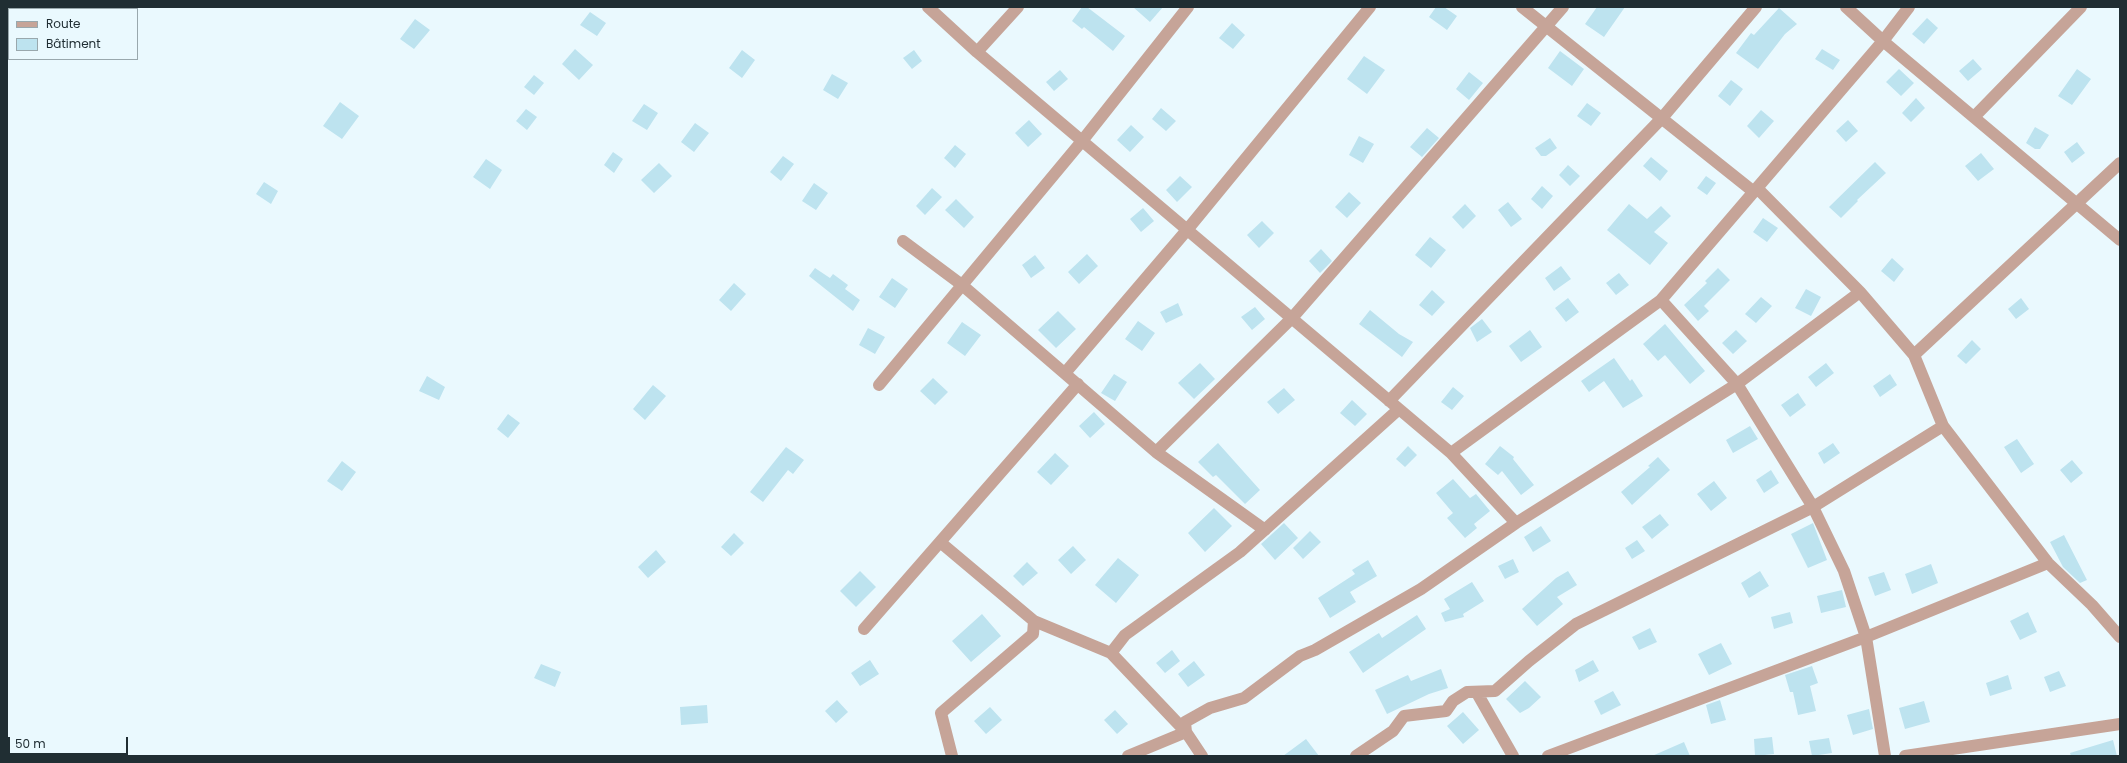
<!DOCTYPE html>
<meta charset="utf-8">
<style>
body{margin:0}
#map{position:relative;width:2127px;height:763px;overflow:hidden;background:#eaf9fe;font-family:Poppins,sans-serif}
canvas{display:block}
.frame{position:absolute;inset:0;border:8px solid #202e33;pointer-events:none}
.legend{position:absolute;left:8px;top:8px;width:130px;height:52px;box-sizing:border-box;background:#eaf9fe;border:1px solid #99a8ad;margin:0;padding:5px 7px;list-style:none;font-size:12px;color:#202e33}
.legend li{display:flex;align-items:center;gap:8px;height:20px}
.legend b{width:20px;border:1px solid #99a8ad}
.scale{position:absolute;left:8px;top:737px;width:120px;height:18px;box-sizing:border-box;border:2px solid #202e33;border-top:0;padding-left:5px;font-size:12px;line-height:14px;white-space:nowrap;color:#202e33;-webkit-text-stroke:3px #eaf9fe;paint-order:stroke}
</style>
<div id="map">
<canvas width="2127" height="763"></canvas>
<div class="frame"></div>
<ul class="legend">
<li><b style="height:5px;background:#c6a498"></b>Route</li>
<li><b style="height:11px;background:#bde3ef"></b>Bâtiment</li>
</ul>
<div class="scale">50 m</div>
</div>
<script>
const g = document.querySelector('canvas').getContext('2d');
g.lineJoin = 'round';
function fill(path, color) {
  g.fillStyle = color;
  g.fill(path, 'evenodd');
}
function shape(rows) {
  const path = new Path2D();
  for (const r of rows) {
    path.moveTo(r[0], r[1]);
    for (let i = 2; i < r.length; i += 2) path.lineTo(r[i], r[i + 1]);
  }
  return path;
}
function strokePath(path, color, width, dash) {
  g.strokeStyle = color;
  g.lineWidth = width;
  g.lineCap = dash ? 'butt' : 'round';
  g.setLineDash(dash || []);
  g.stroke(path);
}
const building = shape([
 [1082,7,1087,7,1125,36,1113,51,1084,27,1082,29,1072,21],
 [1133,7,1163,7,1150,22],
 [1436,7,1444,7,1457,16,1447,30,1429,17],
 [1597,7,1625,7,1604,37,1585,24],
 [1779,8,1797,24,1785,34,1758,69,1736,53,1751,33,1754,35],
 [590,12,606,23,597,36,580,25],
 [1927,18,1938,28,1924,44,1912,34],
 [415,19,430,30,414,49,400,39],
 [1232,23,1245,35,1233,49,1219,38],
 [575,49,593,65,579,80,562,64],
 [1822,49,1840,60,1833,70,1815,59],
 [742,50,755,60,742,78,729,68],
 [914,50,922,61,912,69,903,58],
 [1560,51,1584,69,1572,86,1548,68],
 [1364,56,1385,70,1367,94,1347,79],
 [1973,59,1982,69,1968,81,1959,71],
 [1899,69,1914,83,1901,96,1886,82],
 [2077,69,2091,79,2072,105,2058,96],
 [1060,70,1068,79,1054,91,1046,82],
 [1469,72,1483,83,1469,100,1456,89],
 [832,74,848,83,838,99,823,90],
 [534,75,544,83,534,95,524,87],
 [1731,80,1743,89,1730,106,1718,96],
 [1916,98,1925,108,1911,122,1902,113],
 [340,102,359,116,342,139,323,126],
 [1587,103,1601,113,1591,126,1577,116],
 [644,104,658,113,647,130,632,121],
 [1161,108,1176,121,1166,131,1152,119],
 [526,109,537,117,527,130,516,121],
 [1761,110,1774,121,1759,138,1747,126],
 [1029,120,1042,134,1028,147,1015,133],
 [1848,120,1858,131,1846,142,1836,131],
 [695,123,709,133,694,152,681,142],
 [1131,125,1144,137,1130,152,1117,140],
 [2035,127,2049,135,2040,149,2035,149,2026,143],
 [1427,128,1439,138,1422,157,1410,147],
 [1359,136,1374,144,1363,163,1349,155],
 [1550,138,1557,148,1546,156,1541,156,1535,148],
 [2077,142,2085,153,2072,163,2064,152],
 [955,145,966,154,955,168,944,158],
 [613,152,623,159,614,173,604,165],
 [1981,153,1994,169,1978,181,1965,166],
 [783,156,794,164,781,181,770,172],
 [1651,157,1668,171,1660,181,1643,166],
 [486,159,502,170,490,189,473,177],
 [1875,162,1886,173,1857,200,1858,201,1841,218,1829,207],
 [659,163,672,176,654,193,641,180],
 [1568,165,1580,176,1570,186,1559,175],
 [1180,176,1192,187,1177,202,1166,190],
 [1706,176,1716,183,1707,195,1697,188],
 [264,182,278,191,271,204,256,194],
 [814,183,828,193,816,210,802,201],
 [1542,186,1553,196,1542,209,1531,199],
 [932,188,942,197,925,215,916,206],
 [1349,192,1361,203,1347,218,1335,207],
 [956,199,974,217,964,228,945,210],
 [1508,202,1522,219,1511,227,1498,210],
 [1465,204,1476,216,1463,229,1452,217],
 [1629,204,1647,219,1661,206,1671,216,1654,232,1668,243,1650,265,1607,230],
 [1143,208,1154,221,1141,232,1130,219],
 [1763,218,1778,228,1767,242,1753,232],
 [1262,221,1274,233,1259,248,1247,235],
 [1430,237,1446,250,1431,268,1415,255],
 [1321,249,1332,261,1320,273,1309,261],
 [1087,254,1098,266,1079,284,1068,272],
 [1035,255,1045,268,1031,278,1022,265],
 [1892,258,1904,269,1894,282,1881,271],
 [1561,266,1571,279,1554,291,1545,278],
 [815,268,830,278,833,274,848,285,845,289,860,300,853,311,809,276],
 [1718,268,1730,280,1704,306,1709,311,1698,321,1684,305,1707,283,1705,281],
 [1619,273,1629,285,1616,295,1606,283],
 [892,278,908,289,895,308,879,297],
 [734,283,746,294,731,311,719,300],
 [1806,289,1821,297,1811,316,1795,308],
 [1432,290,1445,302,1432,316,1419,305],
 [1761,297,1772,306,1756,323,1745,314],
 [1568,298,1579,312,1566,322,1555,308],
 [2021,298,2029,309,2016,319,2008,309],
 [1178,303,1183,315,1166,323,1160,312],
 [1255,307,1265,319,1252,330,1241,317],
 [1370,310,1399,334,1413,342,1402,357,1359,324],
 [1058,311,1076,329,1056,348,1038,330],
 [1482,319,1492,332,1477,342,1470,328],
 [1138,321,1155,333,1142,351,1125,339],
 [962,322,981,335,965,356,947,343],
 [1665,324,1705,371,1690,384,1665,355,1658,361,1643,344],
 [868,328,885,337,875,354,859,345],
 [1530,330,1542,347,1521,362,1509,346],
 [1736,330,1747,341,1733,354,1722,343],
 [1972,340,1981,349,1966,364,1957,356],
 [1614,358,1630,381,1632,379,1643,396,1623,408,1604,381,1589,392,1581,381],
 [1200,363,1215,379,1194,399,1178,383],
 [1826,363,1834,373,1816,387,1808,377],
 [1114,374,1127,382,1115,401,1101,393],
 [1890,374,1897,385,1880,397,1873,386],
 [427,376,445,387,439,400,419,391],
 [933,378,948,392,935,405,920,391],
 [653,385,666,396,645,420,633,409],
 [1453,387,1464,396,1452,410,1441,402],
 [1284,388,1295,400,1278,414,1267,402],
 [1798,393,1806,405,1790,417,1781,405],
 [1352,400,1367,414,1355,426,1340,413],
 [1094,412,1105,424,1090,438,1079,426],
 [508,414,520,423,508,438,497,429],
 [1750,426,1758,439,1733,453,1726,440],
 [2017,439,2034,464,2021,473,2004,447],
 [1218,443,1260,490,1245,504,1216,475,1213,477,1198,462],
 [1833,443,1840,453,1824,464,1818,453],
 [1408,446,1417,455,1405,467,1396,459],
 [1500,446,1514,457,1513,459,1534,485,1521,495,1502,471,1498,475,1485,464],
 [786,447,804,460,793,474,788,470,763,502,750,492],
 [1055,453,1069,466,1051,485,1037,472],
 [1658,457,1670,470,1632,505,1621,492,1650,467,1648,466],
 [2072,460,2083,473,2071,483,2060,470],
 [342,461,356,472,342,491,327,481],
 [1771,470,1779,483,1764,493,1756,480],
 [1453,479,1470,498,1476,494,1490,511,1474,524,1477,528,1465,538,1447,518,1453,513,1436,493],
 [1714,481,1727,498,1711,511,1697,494],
 [1214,508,1232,526,1205,552,1188,533],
 [1660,514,1669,525,1652,539,1642,527],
 [1284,523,1298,538,1275,560,1261,544],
 [1813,523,1827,560,1808,568,1791,534],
 [1541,526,1551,541,1533,552,1524,537],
 [1310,531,1321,542,1303,559,1293,548],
 [734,533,744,543,731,556,721,547],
 [2064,535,2087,580,2080,583,2063,567,2050,542],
 [1637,540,1645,551,1632,559,1625,548],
 [1073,546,1086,560,1071,574,1058,560],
 [656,550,666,562,648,578,638,567],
 [1118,558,1139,575,1116,603,1095,585],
 [1513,559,1519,572,1505,579,1498,566],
 [1368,560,1377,576,1350,592,1356,602,1330,618,1318,598,1355,574,1352,570],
 [1027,562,1038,573,1023,586,1013,576],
 [1931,564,1938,583,1912,594,1905,574],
 [860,571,876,587,856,607,840,591],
 [1568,571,1577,585,1557,597,1563,604,1537,626,1522,609,1556,578],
 [1760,571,1769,586,1749,598,1741,583],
 [1884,572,1891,590,1875,596,1868,577],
 [1472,582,1484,601,1463,614,1464,617,1445,622,1441,613,1450,609,1444,599],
 [1842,590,1846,607,1821,613,1817,596],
 [1790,612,1793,623,1774,629,1771,617],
 [2028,612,2037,632,2020,640,2010,621],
 [982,614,1001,636,971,662,952,641],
 [1417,615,1426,629,1363,673,1349,652,1379,633,1382,638],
 [1650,628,1657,642,1639,650,1632,637],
 [1721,643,1732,664,1709,675,1698,654],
 [1172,650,1180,661,1165,673,1156,663],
 [870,660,879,674,860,686,851,673],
 [1593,660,1599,671,1579,682,1575,670],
 [1194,661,1205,675,1188,687,1178,674],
 [541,664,561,672,555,687,534,678],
 [1812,666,1818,683,1810,686,1816,711,1798,715,1793,692,1790,692,1785,675],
 [1441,669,1448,688,1429,694,1387,714,1375,690,1408,675,1411,681],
 [2059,671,2066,686,2050,692,2044,677],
 [2008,675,2012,689,1990,696,1986,683],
 [1525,681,1541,697,1529,708,1520,713,1506,699],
 [1613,691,1621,705,1601,715,1594,701],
 [837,700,848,712,836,723,825,711],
 [1720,700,1726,720,1711,724,1706,705],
 [1924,701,1930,722,1905,729,1899,708],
 [707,705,708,723,681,725,680,707],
 [990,707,1002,720,986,734,974,721],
 [1869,709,1873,729,1853,735,1847,715],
 [1115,710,1128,724,1117,734,1104,720],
 [1463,712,1479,730,1463,744,1447,726],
 [1772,737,1774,754,1755,756,1754,739],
 [1829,738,1832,753,1812,756,1809,741],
 [1306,739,1319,756,1283,756],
 [2113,740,2117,756,2071,756,2070,753],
 [1684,742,1690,756,1652,756]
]);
const minor = shape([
 [928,7,977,52,1451,453,1661,300,1883,41,1909,7],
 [1522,7,1754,192],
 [1846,7,1883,41,2120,240],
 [977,52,1018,7],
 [1974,117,2081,7],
 [1757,188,1860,292,1914,355,1943,426,2048,563,2092,605,2120,637],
 [903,241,962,285,1156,452,1292,318,1563,7],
 [1661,300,1737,384,1813,507,1844,571,1866,637,1885,756],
 [1914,355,2120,163],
 [1065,373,1187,230,1370,7],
 [879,385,1082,141,1188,7],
 [1389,401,1662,118,1756,7],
 [1156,452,1265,530],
 [1451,453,1516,523],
 [940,542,1034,621,1111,653,1186,732,1128,756],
 [864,629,1078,384],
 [1111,653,1125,635,1240,552,1399,409],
 [1477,693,1513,756],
 [952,756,941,713,1033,634,1034,621],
 [1202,756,1186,732,1185,722,1210,708,1244,698,1300,656,1315,650,1421,589,1516,523,1737,384,1860,292],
 [1356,756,1393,731,1404,716,1446,711,1453,701,1467,692,1495,691,1529,661,1576,624,1813,507,1943,426],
 [1548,756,1866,637,2048,563],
 [1905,756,2120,724]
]);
fill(building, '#bde3ef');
strokePath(minor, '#c6a498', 12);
</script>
